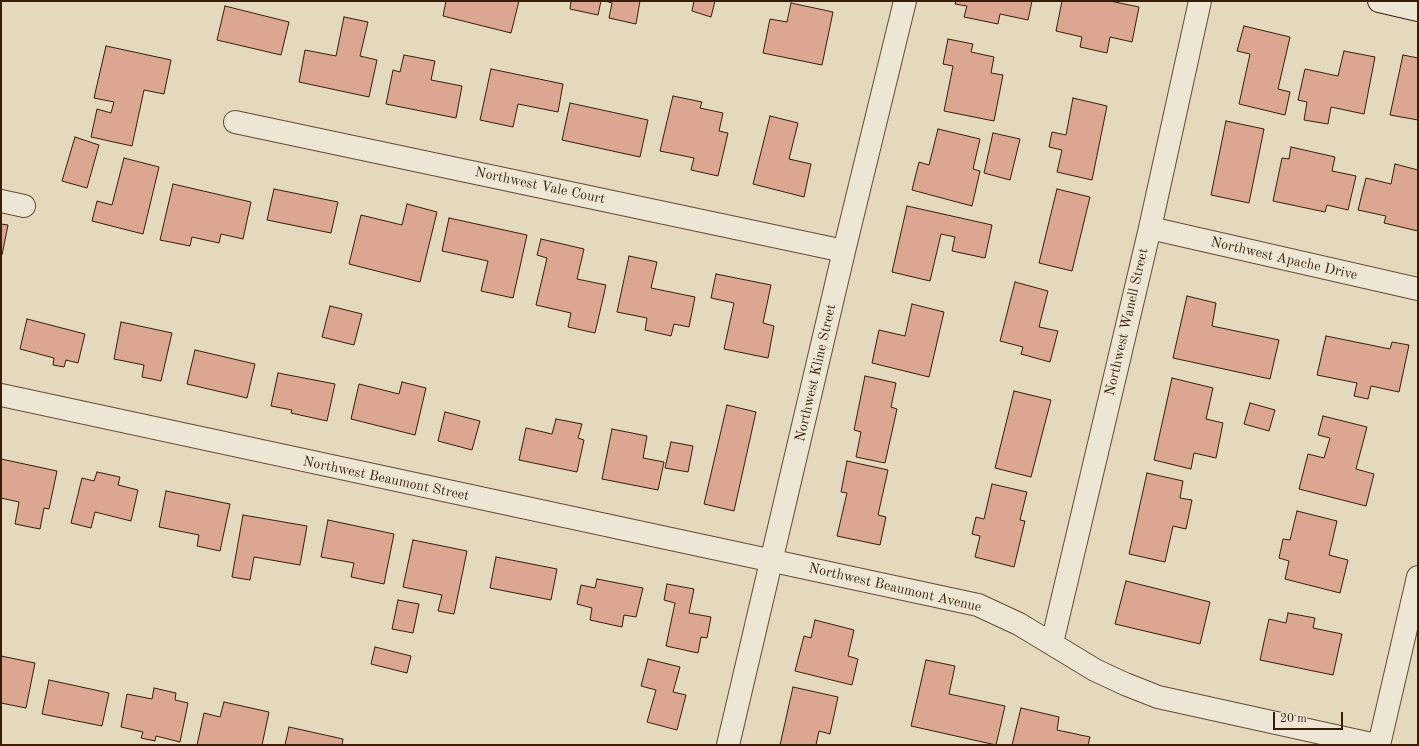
<!DOCTYPE html>
<style>
body{margin:0}
#map{position:relative;width:1419px;height:746px;overflow:hidden;background:#e4d8bd;font-family:"Old Standard TT",serif}
canvas{display:block}
.frame{position:absolute;inset:0;border:2px solid #381d08;pointer-events:none}
.scale{position:absolute;left:1273px;top:712px;width:70px;height:18px;box-sizing:border-box;border:2px solid #381d08;border-top:0;padding-left:5px;font-size:12px;line-height:14px;white-space:nowrap;color:#381d08;-webkit-text-stroke:3px #ede6d4;paint-order:stroke}
</style>
<div id="map">
<canvas width="1419" height="746"></canvas>
<div class="frame"></div>
<div class="scale">20 m</div>
</div>
<script>
const g = document.querySelector('canvas').getContext('2d');
g.lineJoin = 'round';
function fill(path, color) {
  g.fillStyle = color;
  g.fill(path, 'evenodd');
}
function shape(rows) {
  const path = new Path2D();
  for (const r of rows) {
    path.moveTo(r[0], r[1]);
    for (let i = 2; i < r.length; i += 2) path.lineTo(r[i], r[i + 1]);
  }
  return path;
}
function strokePath(path, color, width, dash) {
  g.strokeStyle = color;
  g.lineWidth = width;
  g.lineCap = dash ? 'butt' : 'round';
  g.setLineDash(dash || []);
  g.stroke(path);
}
function drawText(font, color, halo, rows, align = 'center') {
  g.font = font + ' "Old Standard TT",serif';
  g.lineWidth = 3;
  g.setLineDash([]);
  g.textBaseline = 'middle';
  g.strokeStyle = halo;
  g.fillStyle = color;
  for (const [text, x, y, turn = 0] of rows) {
    g.save();
    g.translate(x, y);
    g.rotate((+turn || 0) * Math.PI / 180);
    g.textAlign = isNaN(turn) ? turn : align;
    if (halo) g.strokeText(text, 0, 0);
    g.fillText(text, 0, 0);
    g.restore();
  }
}
const building = shape([
 [446,1,519,1,511,33,443,16,446,1],
 [571,1,601,1,598,15,570,9,571,1],
 [605,1,640,1,636,24,609,18,612,3,605,1],
 [694,1,715,1,711,17,692,11,694,1],
 [956,1,1032,1,1028,20,1000,14,998,24,964,17,967,6,955,4,956,1],
 [1062,1,1110,1,1139,7,1132,42,1110,37,1107,53,1080,47,1082,37,1056,31,1062,1],
 [791,3,833,12,822,65,763,53,770,19,787,22,791,3],
 [225,6,289,22,281,55,217,40,225,6],
 [344,17,368,22,360,56,377,60,369,97,299,82,305,50,336,56,344,17],
 [1244,26,1290,37,1278,89,1290,92,1285,115,1239,104,1250,54,1237,51,1244,26],
 [948,39,973,44,971,52,994,57,991,73,1003,75,994,121,944,111,953,66,943,64,948,39],
 [106,46,171,60,164,94,144,90,132,146,91,137,97,109,111,113,114,102,94,98,106,46],
 [1344,51,1375,57,1364,114,1331,107,1328,124,1304,120,1307,102,1298,100,1305,69,1338,76,1344,51],
 [404,55,435,61,431,80,462,86,456,118,386,104,393,70,400,72,404,55],
 [1403,55,1418,58,1418,120,1390,115,1403,55],
 [491,69,563,84,558,112,518,104,513,127,480,120,491,69],
 [673,96,702,102,700,108,723,113,719,131,728,133,718,176,691,170,694,158,660,151,673,96],
 [1073,98,1107,106,1092,180,1057,172,1062,150,1049,147,1052,132,1066,135,1073,98],
 [570,103,648,120,640,157,562,140,570,103],
 [770,116,798,123,789,159,811,164,804,197,753,184,770,116],
 [1226,121,1264,129,1249,203,1211,195,1226,121],
 [938,129,980,139,973,169,980,171,972,206,912,190,919,162,929,165,938,129],
 [993,133,1020,139,1010,180,984,173,993,133],
 [75,137,99,145,87,188,62,181,75,137],
 [1291,147,1335,157,1332,171,1356,176,1348,210,1327,205,1325,212,1273,201,1282,158,1289,159,1291,147],
 [124,158,159,167,143,234,92,221,97,201,112,205,124,158],
 [1395,164,1418,170,1418,231,1384,223,1386,216,1358,210,1366,178,1391,184,1395,164],
 [173,184,251,202,243,239,221,234,219,243,192,237,190,246,160,240,173,184],
 [274,189,338,202,331,233,267,220,274,189],
 [1057,189,1090,197,1072,271,1039,263,1057,189],
 [407,204,437,212,420,282,349,264,361,215,402,225,407,204],
 [907,206,992,225,985,258,952,251,955,237,941,234,930,281,892,272,907,206],
 [449,218,527,235,513,298,481,291,488,261,442,251,449,218],
 [1,224,8,225,2,255,1,255,1,224],
 [541,239,584,249,577,279,606,285,595,333,568,327,571,313,536,305,547,258,537,255,541,239],
 [629,256,657,262,651,288,695,297,689,327,674,324,671,336,645,330,647,318,617,312,629,256],
 [716,274,771,285,763,323,774,326,768,358,724,349,734,303,711,298,716,274],
 [1015,282,1048,291,1039,327,1058,331,1050,362,1021,354,1023,347,1000,341,1015,282],
 [1187,296,1216,303,1212,326,1279,340,1270,379,1173,358,1187,296],
 [912,304,944,312,929,377,872,363,879,330,905,336,912,304],
 [330,306,362,314,354,345,322,337,330,306],
 [27,319,85,334,78,363,66,360,64,367,53,365,54,358,20,349,27,319],
 [121,322,172,333,161,381,142,377,144,365,114,359,121,322],
 [1326,336,1390,349,1392,342,1409,345,1399,392,1371,386,1368,399,1354,396,1357,383,1317,375,1326,336],
 [195,350,255,364,247,398,187,384,195,350],
 [278,373,335,384,327,421,291,413,292,410,271,406,278,373],
 [865,376,896,383,891,407,897,409,885,463,856,457,861,432,854,430,865,376],
 [1172,378,1213,388,1206,419,1223,423,1216,458,1194,453,1191,469,1154,460,1172,378],
 [402,382,426,388,415,435,351,419,359,384,399,394,402,382],
 [1014,391,1051,400,1031,477,995,468,1014,391],
 [1250,403,1275,410,1269,431,1244,424,1250,403],
 [727,405,756,412,734,511,704,504,727,405],
 [445,412,480,421,472,450,438,441,445,412],
 [1323,416,1367,427,1356,469,1374,474,1366,506,1299,489,1308,454,1324,458,1330,438,1318,435,1323,416],
 [556,419,582,424,578,438,584,440,577,472,519,460,526,428,552,434,556,419],
 [612,429,647,436,643,458,664,462,658,490,602,479,612,429],
 [671,442,693,446,688,472,665,468,671,442],
 [1,459,57,471,49,509,44,508,40,529,15,524,19,502,1,498,1,459],
 [847,461,888,470,878,515,886,517,880,545,837,536,847,493,841,492,847,461],
 [97,472,120,477,118,485,138,490,131,521,95,512,91,528,71,523,82,478,94,481,97,472],
 [1147,473,1183,481,1180,498,1192,500,1186,529,1173,526,1165,562,1129,554,1147,473],
 [992,484,1027,492,1020,520,1025,521,1014,567,975,557,980,536,972,534,976,517,984,519,992,484],
 [166,491,230,504,220,551,197,546,199,535,159,527,166,491],
 [1297,511,1337,521,1329,555,1348,560,1340,593,1285,579,1289,561,1279,558,1283,539,1290,540,1297,511],
 [243,515,307,526,300,565,254,557,250,580,232,577,243,515],
 [328,520,394,534,384,584,351,577,354,563,321,557,328,520],
 [413,540,467,551,454,614,438,611,442,595,403,587,413,540],
 [496,557,557,569,551,600,490,588,496,557],
 [597,579,643,588,636,617,624,615,622,627,590,620,592,608,577,604,581,585,595,588,597,579],
 [1126,581,1210,602,1200,644,1115,624,1126,581],
 [667,584,694,589,689,613,711,617,707,638,701,637,698,653,666,646,675,603,664,600,667,584],
 [398,600,419,604,413,633,392,629,398,600],
 [1288,613,1315,618,1313,628,1342,634,1333,675,1260,660,1269,619,1286,623,1288,613],
 [815,620,854,630,848,656,858,659,852,685,795,671,804,636,811,638,815,620],
 [375,647,411,656,407,673,371,664,375,647],
 [1,656,35,663,26,708,1,703,1,656],
 [648,659,680,667,673,692,686,695,677,730,647,722,656,690,641,686,648,659],
 [926,660,955,666,949,694,1005,706,996,745,911,726,926,660],
 [49,680,109,693,102,726,42,714,49,680],
 [793,687,838,697,830,734,819,731,816,745,780,745,793,687],
 [154,688,176,693,175,700,188,703,180,742,156,736,155,741,141,738,143,732,121,727,127,694,152,699,154,688],
 [224,702,269,712,262,745,197,745,204,713,220,717,224,702],
 [1021,708,1059,717,1057,730,1090,737,1088,745,1012,745,1021,708],
 [289,727,343,739,342,745,285,745,289,727]
]);
const street = shape([
 [235,122,844,251],
 [1,201,24,206],
 [1150,228,1418,289],
 [1,395,978,605,1019,624,1095,670,1125,684,1158,697,1376,745],
 [1052,643,1150,228,1200,1],
 [728,745,844,251,905,1],
 [1379,745,1418,577]
]);
const secondary = shape([
 [1379,1,1418,10]
]);
const streetNames = [
 ["Northwest Vale Court",540,186,12],
 ["Northwest Apache Drive",1284,259,13],
 ["Northwest Wanell Street",1127,322,-77],
 ["Northwest Kline Street",816,373,-77],
 ["Northwest Beaumont Street",386,479,12],
 ["Northwest Beaumont Avenue",895,588,13]
];
fill(building, '#dca790');
strokePath(building, '#381d08', 1);
strokePath(street, '#634c35', 24);
strokePath(secondary, '#381d08', 24);
strokePath(street, '#ede6d4', 22);
strokePath(secondary, '#ede6d4', 22);
drawText('14px', '#381d08', '#ede6d4', streetNames);
</script>
